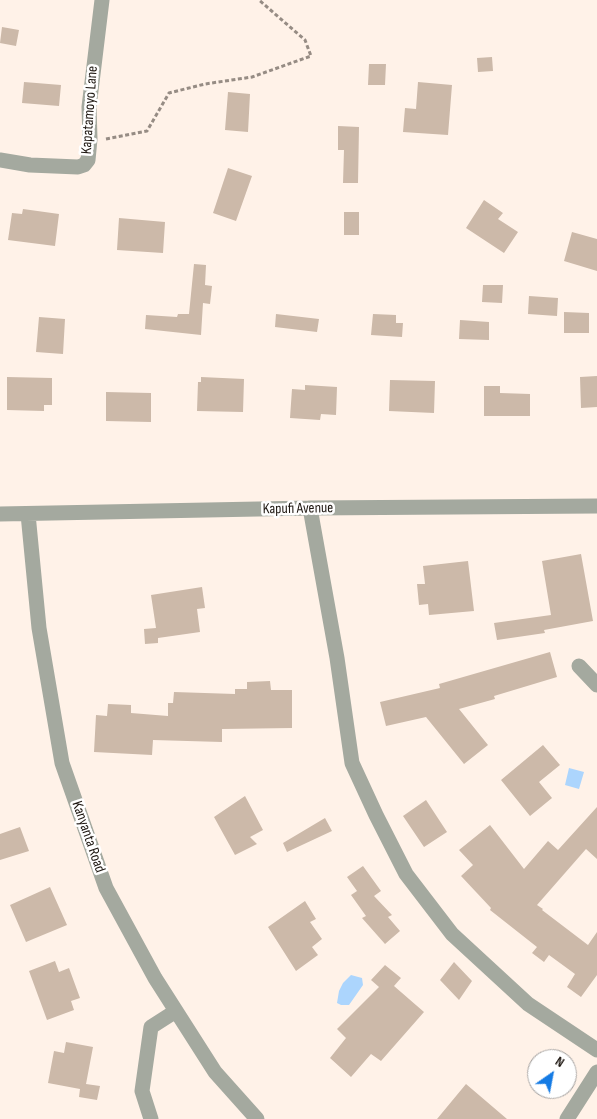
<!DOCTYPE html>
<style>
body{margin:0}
#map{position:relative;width:597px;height:1119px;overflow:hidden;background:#fff2e8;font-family:"Sofia Sans Condensed",sans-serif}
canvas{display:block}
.north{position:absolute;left:527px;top:1049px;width:50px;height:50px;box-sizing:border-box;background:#fff;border:1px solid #a4a19f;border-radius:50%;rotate:33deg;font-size:14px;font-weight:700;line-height:20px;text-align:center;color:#1c150f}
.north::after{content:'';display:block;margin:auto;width:18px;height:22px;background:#157be4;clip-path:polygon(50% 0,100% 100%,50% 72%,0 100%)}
</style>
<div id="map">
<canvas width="597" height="1119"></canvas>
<div class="north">N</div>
</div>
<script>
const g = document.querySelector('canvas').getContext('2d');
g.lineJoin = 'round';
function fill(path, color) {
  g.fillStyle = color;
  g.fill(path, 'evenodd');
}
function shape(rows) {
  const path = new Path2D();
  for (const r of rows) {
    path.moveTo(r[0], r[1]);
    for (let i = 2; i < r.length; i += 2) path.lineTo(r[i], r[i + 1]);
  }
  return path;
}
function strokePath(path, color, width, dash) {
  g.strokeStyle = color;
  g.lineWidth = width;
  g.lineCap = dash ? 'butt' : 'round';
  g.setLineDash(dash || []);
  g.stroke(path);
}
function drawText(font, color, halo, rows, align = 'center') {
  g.font = font + ' "Sofia Sans Condensed",sans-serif';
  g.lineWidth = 5;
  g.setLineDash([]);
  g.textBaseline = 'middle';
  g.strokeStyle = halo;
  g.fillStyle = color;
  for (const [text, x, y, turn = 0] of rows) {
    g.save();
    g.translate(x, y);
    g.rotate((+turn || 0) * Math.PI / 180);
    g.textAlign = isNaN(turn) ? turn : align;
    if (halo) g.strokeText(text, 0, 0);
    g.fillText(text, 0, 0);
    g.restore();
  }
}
const water = shape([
 [569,768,584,772,579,789,565,785],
 [351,975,362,978,363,985,349,1005,341,1005,337,1003,339,991,343,983]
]);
const building = shape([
 [2,27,19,30,16,46,0,43],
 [492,57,493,71,478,72,477,58],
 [369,64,386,64,385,85,368,85],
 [24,82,61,85,59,106,22,103],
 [418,82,452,85,448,135,403,132,405,108,416,109],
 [228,92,250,94,248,132,225,130],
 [338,126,359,127,358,183,343,183,344,150,338,150],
 [228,168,252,176,236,221,213,213],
 [484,200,503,213,498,219,518,232,504,253,466,228],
 [23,209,59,214,55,246,8,240,12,213,22,214],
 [344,212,359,212,359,235,344,235],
 [119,218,165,222,163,253,117,250],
 [572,232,597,239,597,271,564,261],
 [194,264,206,265,205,285,212,286,210,304,203,303,201,335,145,329,146,315,177,317,178,314,189,314],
 [483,285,503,285,502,303,482,302],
 [529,296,558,298,557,316,528,314],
 [564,312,589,313,589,333,564,333],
 [276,314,319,319,317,332,275,327],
 [373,314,396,315,396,323,403,323,402,337,371,335],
 [39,317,65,319,63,354,36,352],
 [460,320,489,322,489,340,459,339],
 [597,376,597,407,581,408,580,377],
 [7,377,52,378,52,405,44,405,44,411,7,410],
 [201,377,244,379,243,412,197,411,198,382,201,382],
 [390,380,435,381,434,413,389,411],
 [305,385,337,387,336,415,321,414,320,420,290,418,292,389,305,390],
 [484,386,500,386,500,393,530,394,530,416,484,416],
 [106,392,151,393,151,422,106,421],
 [581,554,593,621,544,630,545,633,497,640,494,623,551,615,542,561],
 [468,561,474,611,429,615,428,604,419,605,417,584,425,584,423,566],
 [202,587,205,608,197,609,200,632,158,638,158,643,145,644,144,629,156,628,151,595],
 [550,652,557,677,494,696,495,699,459,709,488,745,464,764,426,717,386,726,380,702,440,688,439,684],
 [270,681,271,690,292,690,292,728,222,729,222,742,153,740,152,755,94,752,96,715,107,716,108,704,131,705,131,713,168,716,168,703,173,703,174,692,235,694,235,689,247,689,247,682],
 [543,745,560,765,539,782,552,798,530,816,501,780],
 [245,796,263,830,250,837,257,844,235,855,214,817],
 [426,800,447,832,424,847,403,816],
 [597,807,597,859,586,849,537,905,543,909,542,910,588,945,597,932,597,975,581,997,567,987,575,974,549,955,544,962,532,953,537,947,490,910,491,908,461,876,473,865,459,850,490,825,524,869,548,841,558,850],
 [325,818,332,831,287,852,283,843],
 [20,827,29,851,0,860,0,834],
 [363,866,381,891,374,896,392,915,388,917,400,931,385,944,362,918,366,916,351,895,357,891,347,877],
 [50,887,67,925,26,942,10,905],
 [305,901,316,919,310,922,322,939,312,947,318,955,296,971,268,927],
 [55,961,59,972,69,968,80,998,71,1001,74,1010,47,1020,29,971],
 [454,962,472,981,459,1000,440,980],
 [385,965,401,978,394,986,424,1012,381,1061,371,1054,351,1077,330,1058,346,1038,337,1029,379,987,371,980],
 [66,1042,93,1047,86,1084,100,1086,97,1100,79,1097,80,1089,48,1083,54,1051,64,1053],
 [466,1084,507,1119,437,1119]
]);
const path = shape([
 [106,139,147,131,169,93,205,84,252,77,311,56,305,40,259,0]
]);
const street = shape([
 [0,160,30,165,78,167,84,165,88,160,90,139,89,107,102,0],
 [310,508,337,658,352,763,376,815,406,874,452,934,528,1004,597,1050],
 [0,514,310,508,597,506],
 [28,514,39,628,62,763,106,888,155,978,215,1072,257,1119],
 [579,666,597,685],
 [151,1119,142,1091,151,1027,176,1011],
 [567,1119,597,1072]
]);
const streetNames = [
 ["Kapatamoyo Lane",90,110,-86],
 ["Kapufi Avenue",298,509,-1],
 ["Kanyanta Road",88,837,71]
];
fill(water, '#acd5fd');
fill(building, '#ccb9a9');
strokePath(path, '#968c84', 3, [4, 2.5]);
strokePath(street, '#a4a99f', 15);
drawText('15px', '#1c150f', '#fff', streetNames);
</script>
